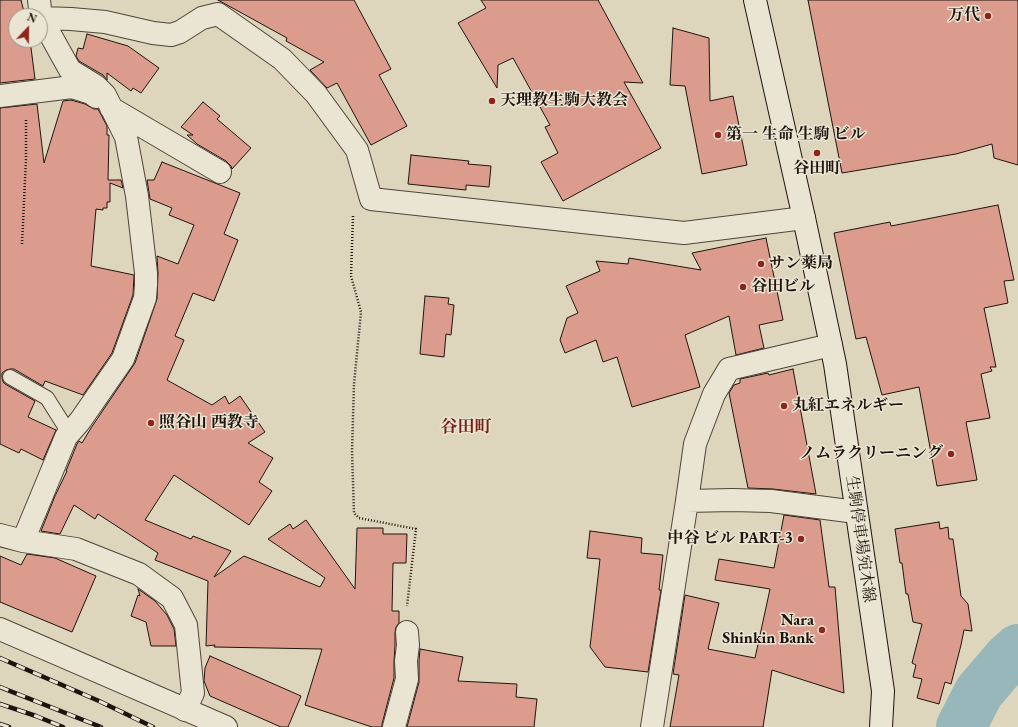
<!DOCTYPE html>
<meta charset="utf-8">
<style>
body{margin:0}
#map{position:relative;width:1018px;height:727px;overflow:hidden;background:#ded6bc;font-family:"EB Garamond",serif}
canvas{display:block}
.north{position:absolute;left:8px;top:8px;width:40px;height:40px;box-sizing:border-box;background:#eae4d3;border:1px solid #999184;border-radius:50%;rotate:22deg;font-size:11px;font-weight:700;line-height:16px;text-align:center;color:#1f140d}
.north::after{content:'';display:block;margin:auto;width:14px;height:18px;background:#8f2418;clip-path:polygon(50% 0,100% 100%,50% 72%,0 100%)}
</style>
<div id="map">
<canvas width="1018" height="727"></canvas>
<div class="north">N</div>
</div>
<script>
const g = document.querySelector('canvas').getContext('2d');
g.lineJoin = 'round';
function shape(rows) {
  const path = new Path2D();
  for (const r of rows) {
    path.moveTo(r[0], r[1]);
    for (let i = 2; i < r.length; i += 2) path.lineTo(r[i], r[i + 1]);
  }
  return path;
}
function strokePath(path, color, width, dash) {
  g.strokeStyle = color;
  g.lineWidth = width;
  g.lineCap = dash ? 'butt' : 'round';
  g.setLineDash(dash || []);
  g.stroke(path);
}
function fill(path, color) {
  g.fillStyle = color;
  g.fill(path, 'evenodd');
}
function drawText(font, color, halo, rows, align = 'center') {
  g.font = font + ' "EB Garamond","Noto Serif JP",serif';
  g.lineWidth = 3;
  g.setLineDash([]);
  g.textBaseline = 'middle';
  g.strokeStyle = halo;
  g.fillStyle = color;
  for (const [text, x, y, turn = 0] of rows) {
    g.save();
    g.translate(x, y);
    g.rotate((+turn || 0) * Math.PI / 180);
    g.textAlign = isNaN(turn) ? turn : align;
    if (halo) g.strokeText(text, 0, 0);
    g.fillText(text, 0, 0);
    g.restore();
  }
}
const river = shape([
 [961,727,979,692,1008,658,1018,649]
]);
const building = shape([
 [0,0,21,0,25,16,16,16,16,40,30,40,35,79,0,83,0,0],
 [218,0,354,0,391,69,379,75,407,126,371,145,337,83,327,88,310,70,324,62,286,41,287,38,218,0],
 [481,0,598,0,643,83,624,82,661,148,563,201,541,162,558,153,545,127,550,125,513,58,498,65,497,88,458,23,486,8,481,0],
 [808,0,1018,0,1018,165,994,158,992,144,956,154,842,173,808,0],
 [673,28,709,38,710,101,733,96,747,165,702,174,685,86,670,85,673,28],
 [87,34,128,46,159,68,141,93,133,88,131,91,107,73,107,80,103,75,79,61,76,56,78,48,83,49,87,34],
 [71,100,85,104,94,109,98,109,107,126,107,135,109,135,108,180,121,180,123,188,110,183,110,202,107,202,107,208,103,208,103,210,96,209,91,266,134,275,133,295,112,353,83,395,45,381,43,386,14,369,10,369,6,370,2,373,2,377,3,382,5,384,35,401,28,417,56,430,43,460,21,449,19,453,0,444,0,108,37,104,44,163,63,101,71,100],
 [203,102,220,116,217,119,251,148,232,169,231,166,226,161,197,144,187,135,193,135,181,127,203,102],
 [411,155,469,161,468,164,491,166,489,187,466,185,466,190,408,184,411,155],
 [162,162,240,193,224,234,238,240,214,301,193,293,175,336,184,340,167,380,212,405,225,396,229,404,240,396,265,432,248,443,273,458,259,482,272,491,249,525,174,475,145,520,191,539,193,536,231,551,214,577,244,556,320,587,325,578,268,539,290,524,293,529,306,520,355,589,357,528,383,528,383,534,407,534,406,563,393,563,392,611,399,611,399,623,396,627,395,633,395,645,394,662,394,678,382,724,382,727,372,727,305,705,322,649,214,647,215,645,206,646,208,581,155,560,158,553,98,514,95,519,74,505,60,534,41,531,55,496,67,471,66,471,77,444,79,441,82,443,91,428,135,363,157,299,158,273,157,256,178,264,194,225,169,215,172,208,150,199,147,180,154,180,162,162],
 [998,205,1014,280,1004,281,1008,303,984,308,996,367,990,367,992,371,981,374,990,418,966,422,977,480,937,486,919,387,882,395,866,337,856,339,834,233,890,222,891,226,998,205],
 [766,238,783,320,759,325,764,348,736,355,729,316,685,335,700,387,632,407,617,357,603,362,596,340,565,353,560,340,567,318,578,313,566,286,600,271,596,261,628,264,629,258,701,270,692,253,766,238],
 [425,296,449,298,448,304,454,305,451,335,446,334,444,357,420,354,425,296],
 [793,369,816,494,773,489,748,488,729,393,734,385,740,383,740,379,768,373,769,375,793,369],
 [784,515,820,520,829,587,835,587,844,693,772,670,763,727,670,727,679,675,673,674,685,595,719,603,708,649,755,658,770,589,715,580,719,559,774,568,784,515],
 [939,522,940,529,948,527,949,539,953,539,961,596,968,604,972,631,964,630,961,645,951,684,945,682,939,704,917,698,922,679,913,677,916,665,912,663,922,624,913,622,908,594,906,594,902,563,900,563,895,529,939,522],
 [590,531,642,538,641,553,663,555,659,590,661,590,648,672,605,667,590,647,600,559,587,558,590,531],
 [27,554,55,558,96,576,72,632,0,602,0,556,21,565,27,554],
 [138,589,155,601,167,615,174,629,176,646,151,646,146,622,131,616,138,595,140,596,138,589],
 [420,649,463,657,458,681,517,684,516,697,537,699,534,727,407,727,419,682,419,661,420,649],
 [210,656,301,696,288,727,281,727,210,696,204,681,205,668,210,656]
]);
const path = shape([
 [353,216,351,276,361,312,354,384,352,451,354,513,359,518,416,529,407,606],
 [22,244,26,159,26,118]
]);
const service = shape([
 [10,377,47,398,69,433]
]);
const minor = shape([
 [41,18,71,19,105,22,153,33,171,35,180,32,202,18,218,14,282,59,316,94,357,150,371,199,684,233,804,218],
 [0,96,72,87,91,93,96,97],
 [111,108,220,172],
 [687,501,732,500,771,501,856,512],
 [0,535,23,541,76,549,139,574,172,598,186,625,193,693,185,710],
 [23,541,66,437,80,421,123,359,145,298,146,285,146,273,137,196,126,137,105,95,96,86,70,70,41,18,39,0],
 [394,727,407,679,406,661,408,645,407,632],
 [652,727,687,501,695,444,714,394,729,369,831,345]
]);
const tertiary = shape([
 [0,629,226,727]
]);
const secondary = shape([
 [755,0,804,218,835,364,883,691,881,727]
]);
const rail = shape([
 [0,658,99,701,153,727],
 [0,687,101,727],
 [0,704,36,716,63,727],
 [0,724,9,727]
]);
const markers = [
 [988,16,4,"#8f2418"],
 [492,101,4,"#8f2418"],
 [718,135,4,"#8f2418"],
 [817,153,4,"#8f2418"],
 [761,264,4,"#8f2418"],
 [743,287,4,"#8f2418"],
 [784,406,4,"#8f2418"],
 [151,423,4,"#8f2418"],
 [951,454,4,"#8f2418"],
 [801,539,4,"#8f2418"],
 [822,630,4,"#8f2418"]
];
const poiNames = [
 ["万代",980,16,"right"],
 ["天理教生駒大教会",500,101],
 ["第一 生命 生駒 ビル",726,135],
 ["谷田町",817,169,"center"],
 ["サン薬局",769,264],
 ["谷田ビル",751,287],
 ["丸紅エネルギー",792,406],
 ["照谷山 西教寺",159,423],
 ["ノムラクリーニング",943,454,"right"],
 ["中谷 ビル PART-3",793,539,"right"],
 ["Nara",814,621,"right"],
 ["Shinkin Bank",814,639,"right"]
];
const streetNames = [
 ["生駒停車場宛木線",860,539,82]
];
const neighbourhoodNames = [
 ["谷田町",466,427]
];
strokePath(river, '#97b7ba', 50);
fill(building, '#db9c8d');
strokePath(building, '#1f140d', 1);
strokePath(service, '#4f4439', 16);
strokePath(minor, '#4f4439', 24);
strokePath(tertiary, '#4f4439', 24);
strokePath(secondary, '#1f140d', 24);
strokePath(path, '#1f140d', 2.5, [1, 2]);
strokePath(service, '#eae4d3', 14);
strokePath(minor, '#eae4d3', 22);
strokePath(tertiary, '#eae4d3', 22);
strokePath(secondary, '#eae4d3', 22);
strokePath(rail, '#1f140d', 4.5);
strokePath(rail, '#eae4d3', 3, [9]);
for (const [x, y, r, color] of markers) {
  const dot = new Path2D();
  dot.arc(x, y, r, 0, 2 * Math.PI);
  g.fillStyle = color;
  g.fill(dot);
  strokePath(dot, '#eae4d3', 1.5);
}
drawText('bold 16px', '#1f140d', '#eae4d3', poiNames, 'left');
drawText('16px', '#1f140d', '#eae4d3', streetNames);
drawText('bold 17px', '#7a1f14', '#eae4d3', neighbourhoodNames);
</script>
